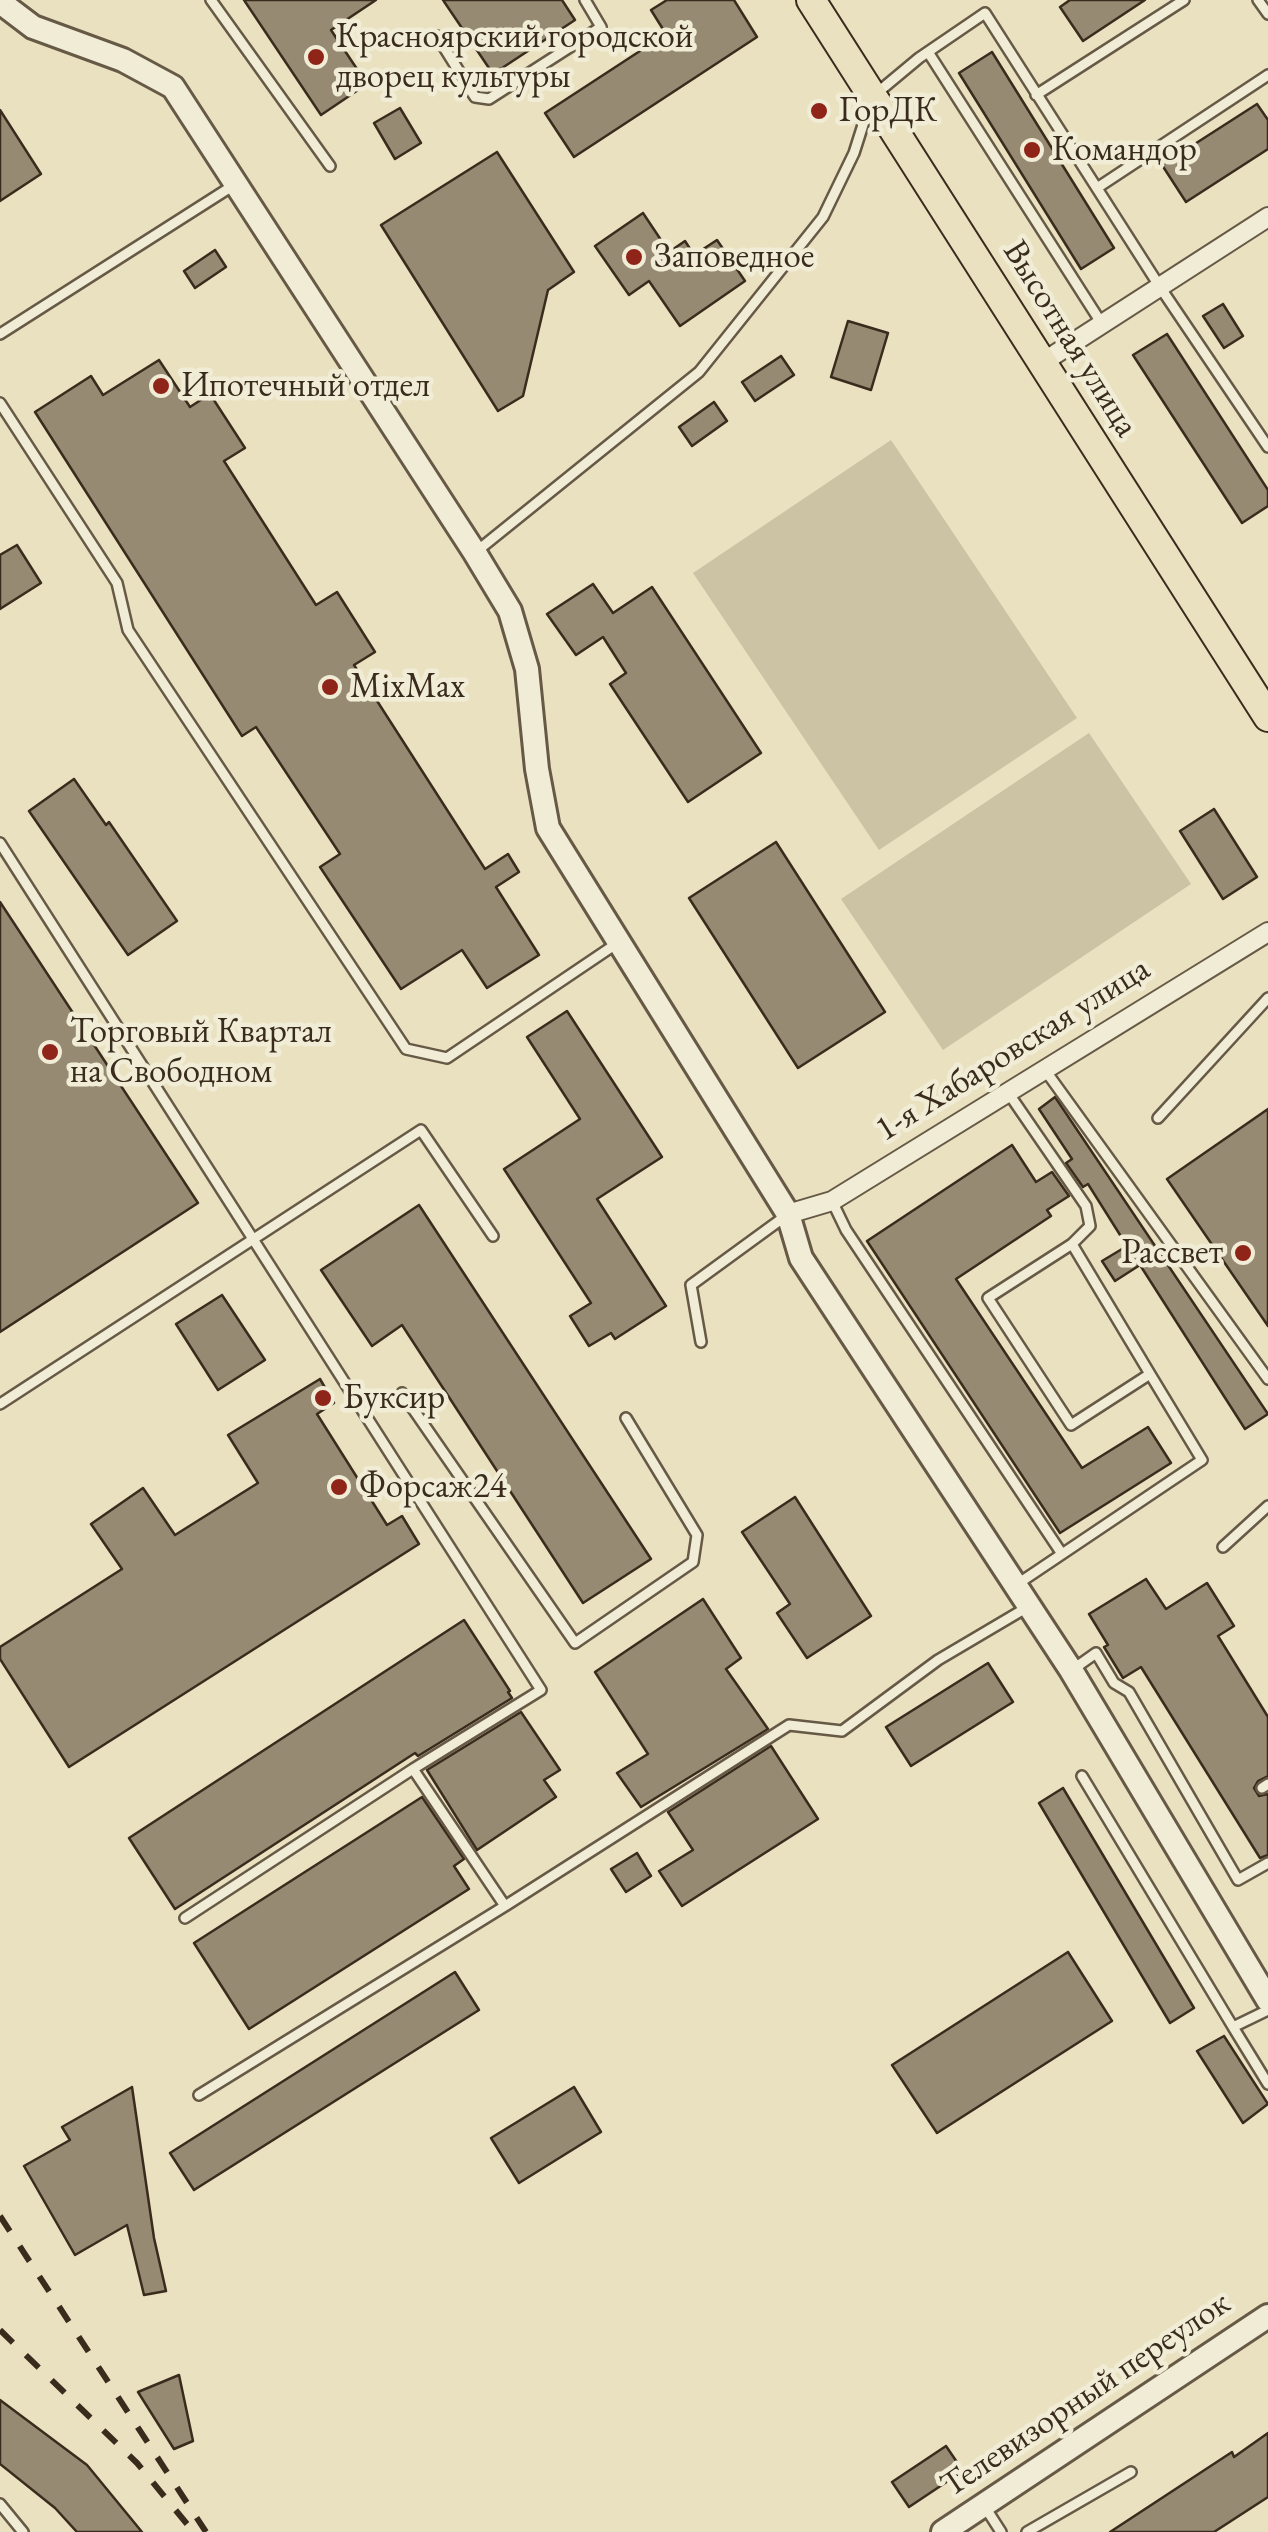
<!DOCTYPE html>
<meta charset="utf-8">
<style>
body{margin:0}
canvas{display:block;background:#eae1c0}
</style>
<canvas width="1268" height="2532"></canvas>
<script>
const g = document.querySelector('canvas').getContext('2d');
g.lineJoin = 'round';
function fill(path, color) {
  g.fillStyle = color;
  g.fill(path, 'evenodd');
}
function shape(rows) {
  const path = new Path2D();
  for (const r of rows) {
    path.moveTo(r[0], r[1]);
    for (let i = 2; i < r.length; i += 2) path.lineTo(r[i], r[i + 1]);
  }
  return path;
}
function strokePath(path, color, width, dash) {
  g.strokeStyle = color;
  g.lineWidth = width;
  g.lineCap = dash ? 'butt' : 'round';
  g.setLineDash(dash || []);
  g.stroke(path);
}
function drawText(font, color, halo, rows, align = 'center') {
  g.font = font + ' "EB Garamond",serif';
  g.lineWidth = 9;
  g.setLineDash([]);
  g.textBaseline = 'middle';
  g.strokeStyle = halo;
  g.fillStyle = color;
  for (const [text, x, y, turn = 0] of rows) {
    g.save();
    g.translate(x, y);
    g.rotate((+turn || 0) * Math.PI / 180);
    g.textAlign = isNaN(turn) ? turn : align;
    if (halo) g.strokeText(text, 0, 0);
    g.fillText(text, 0, 0);
    g.restore();
  }
}
const green = shape([
 [891,440,1077,718,879,850,693,573],
 [1089,733,1191,884,943,1050,841,899]
]);
const building = shape([
 [244,0,376,0,331,30,367,84,321,115,244,0],
 [443,0,562,0,575,20,493,74,443,0],
 [667,0,734,0,757,37,574,157,545,113,666,34,651,10,667,0],
 [1070,0,1145,0,1083,41,1060,7,1070,0],
 [992,52,1114,248,1081,269,959,73,992,52],
 [1257,104,1268,120,1268,149,1186,202,1162,165,1257,104],
 [400,108,421,143,395,159,374,123,400,108],
 [0,110,41,174,0,201,0,110],
 [497,152,574,272,548,290,523,396,498,411,381,225,497,152],
 [643,213,669,252,685,241,694,255,717,240,745,281,680,326,649,281,629,295,595,246,643,213],
 [215,250,226,267,195,288,184,271,215,250],
 [1223,304,1243,336,1224,348,1203,316,1223,304],
 [848,321,888,333,871,390,831,377,848,321],
 [1167,334,1268,490,1268,506,1242,523,1133,355,1167,334],
 [781,356,794,375,755,401,742,382,781,356],
 [159,360,190,407,210,394,245,448,224,461,316,605,337,592,375,652,354,665,485,869,508,854,519,872,496,887,539,955,487,988,462,950,401,989,320,867,340,854,256,727,242,736,35,412,91,376,103,395,159,360],
 [714,402,727,421,692,446,679,427,714,402],
 [17,545,41,583,0,609,0,555,17,545],
 [593,584,613,613,652,587,761,753,688,802,610,684,626,673,603,637,576,655,547,614,593,584],
 [74,779,106,825,109,822,177,921,128,955,29,811,74,779],
 [1214,809,1257,877,1223,899,1180,831,1214,809],
 [776,842,885,1012,798,1068,689,898,776,842],
 [0,902,198,1203,0,1332,0,902],
 [567,1011,662,1157,597,1199,666,1306,615,1339,611,1333,589,1346,570,1316,591,1303,504,1169,580,1119,527,1037,567,1011],
 [1055,1097,1268,1414,1245,1429,1140,1265,1115,1281,1102,1261,1127,1246,1088,1184,1083,1187,1066,1163,1072,1159,1039,1109,1055,1097],
 [1268,1109,1268,1326,1167,1179,1268,1109],
 [1012,1145,1036,1182,1052,1172,1069,1196,1047,1210,1051,1216,956,1279,1082,1468,1148,1427,1171,1463,1060,1533,867,1241,1012,1145],
 [419,1205,651,1559,583,1603,402,1325,372,1346,321,1270,419,1205],
 [222,1295,265,1360,218,1390,176,1324,222,1295],
 [320,1379,334,1403,317,1414,387,1525,402,1516,419,1544,69,1767,0,1659,0,1647,122,1569,91,1524,143,1488,175,1535,258,1483,228,1435,320,1379],
 [795,1497,871,1616,807,1658,777,1613,790,1604,742,1532,795,1497],
 [1146,1579,1166,1609,1207,1583,1234,1626,1218,1636,1268,1717,1268,1776,1258,1781,1254,1788,1259,1796,1268,1794,1268,1855,1260,1858,1141,1667,1123,1678,1104,1647,1108,1645,1089,1614,1146,1579],
 [703,1599,741,1658,726,1669,768,1729,641,1807,617,1773,648,1754,595,1672,703,1599],
 [464,1620,510,1691,508,1692,512,1698,418,1756,415,1753,175,1909,129,1838,464,1620],
 [988,1663,1013,1702,911,1766,886,1727,988,1663],
 [521,1712,560,1770,544,1780,556,1797,477,1850,427,1770,521,1712],
 [771,1746,818,1819,682,1906,659,1871,693,1850,668,1812,771,1746],
 [1063,1788,1194,2008,1170,2023,1039,1803,1063,1788],
 [422,1797,464,1859,454,1866,469,1889,249,2029,194,1943,422,1797],
 [637,1853,651,1876,626,1892,611,1869,637,1853],
 [1068,1952,1112,2021,937,2133,892,2065,1068,1952],
 [455,1972,479,2010,194,2190,170,2153,455,1972],
 [1224,2036,1268,2104,1243,2123,1197,2051,1224,2036],
 [132,2087,154,2238,166,2291,144,2295,127,2225,75,2255,24,2166,70,2140,62,2127,132,2087],
 [574,2087,601,2132,519,2183,491,2138,574,2087],
 [179,2375,193,2441,174,2449,138,2392,179,2375],
 [0,2400,87,2465,142,2532,77,2532,55,2508,0,2464,0,2400],
 [1268,2433,1268,2497,1214,2532,1110,2532,1232,2452,1234,2457,1268,2433],
 [946,2446,963,2471,909,2507,892,2482,946,2446]
]);
const service = shape([
 [211,0,330,166],
 [1258,0,1268,14],
 [437,36,475,97,489,99,601,27,585,0],
 [928,52,1102,324],
 [877,93,919,58,985,13,1160,287,1268,447],
 [1036,95,1184,0],
 [1097,188,1268,75],
 [0,334,234,185],
 [0,403,117,583,128,630,406,1049,447,1058,616,944],
 [477,551,699,372,823,217,854,153,869,106],
 [0,843,541,1690,413,1769,505,1906,789,1725,842,1731,938,1660,1026,1608],
 [1045,1070,1268,1379],
 [1007,1091,1086,1206,1090,1226,1072,1244,988,1298,1071,1425,1150,1374,1202,1460,1019,1583],
 [1158,1118,1268,998],
 [832,1201,846,1230,1062,1554],
 [1072,1244,1150,1374],
 [701,1342,691,1285,787,1215],
 [402,1393,575,1643,693,1562,697,1535,626,1418],
 [0,1404,421,1130,493,1236],
 [1223,1547,1268,1506],
 [1072,1670,1096,1653,1114,1683,1129,1692,1238,1880,1268,1863],
 [1082,1776,1233,2027,1268,2010],
 [1262,1788,1268,1784],
 [185,1918,413,1769],
 [1233,2027,1268,2084],
 [199,2095,505,1906],
 [0,2504,23,2532],
 [985,2507,1001,2532],
 [1027,2532,1131,2472]
]);
const minor = shape([
 [1040,364,1268,217],
 [788,1214,832,1201,1268,932]
]);
const tertiary = shape([
 [0,2,33,27,123,60,173,87,475,553,510,611,527,669,537,769,548,828,788,1214,801,1258,1071,1670,1268,2000],
 [943,2532,1268,2316]
]);
const primary = shape([
 [811,0,1268,717]
]);
const rail = shape([
 [0,2216,206,2532],
 [0,2330,137,2463,187,2524]
]);
const markers = [
 [316,57,10,"#8f2418"],
 [819,111,10,"#8f2418"],
 [1032,150,10,"#8f2418"],
 [634,257,10,"#8f2418"],
 [161,386,10,"#8f2418"],
 [330,687,10,"#8f2418"],
 [50,1052,10,"#8f2418"],
 [1243,1253,10,"#8f2418"],
 [323,1398,10,"#8f2418"],
 [339,1487,10,"#8f2418"]
];
const poiNames = [
 ["Красноярский городской",336,37],
 ["дворец культуры",336,77],
 ["ГорДК",839,111],
 ["Командор",1052,150],
 ["Заповедное",654,257],
 ["Ипотечный отдел",181,386],
 ["MixMax",350,687],
 ["Торговый Квартал",70,1032],
 ["на Свободном",70,1072],
 ["Рассвет",1223,1253,"right"],
 ["Буксир",343,1398],
 ["Форсаж24",359,1487]
];
const streetNames = [
 ["Высотная улица",1070,339,58],
 ["1-я Хабаровская улица",1013,1050,-32],
 ["Телевизорный переулок",1086,2395,-34]
];
fill(green, '#ccc2a4');
fill(building, '#968a72');
strokePath(building, '#3a2c1d', 2.5);
strokePath(service, '#665946', 14);
strokePath(minor, '#665946', 22);
strokePath(tertiary, '#665946', 28);
strokePath(primary, '#3a2c1d', 32);
strokePath(service, '#f1ecd6', 9);
strokePath(minor, '#f1ecd6', 18);
strokePath(tertiary, '#f1ecd6', 22);
strokePath(primary, '#eae1c0', 28);
strokePath(rail, '#3a2c1d', 6, [18, 18]);
for (const [x, y, r, color] of markers) {
  const dot = new Path2D();
  dot.arc(x, y, r, 0, 2 * Math.PI);
  g.fillStyle = color;
  g.fill(dot);
  strokePath(dot, '#f1ecd6', 4);
}
drawText('35px', '#3a2c1d', '#f1ecd6', poiNames, 'left');
drawText('35px', '#3a2c1d', '#f1ecd6', streetNames);
</script>
